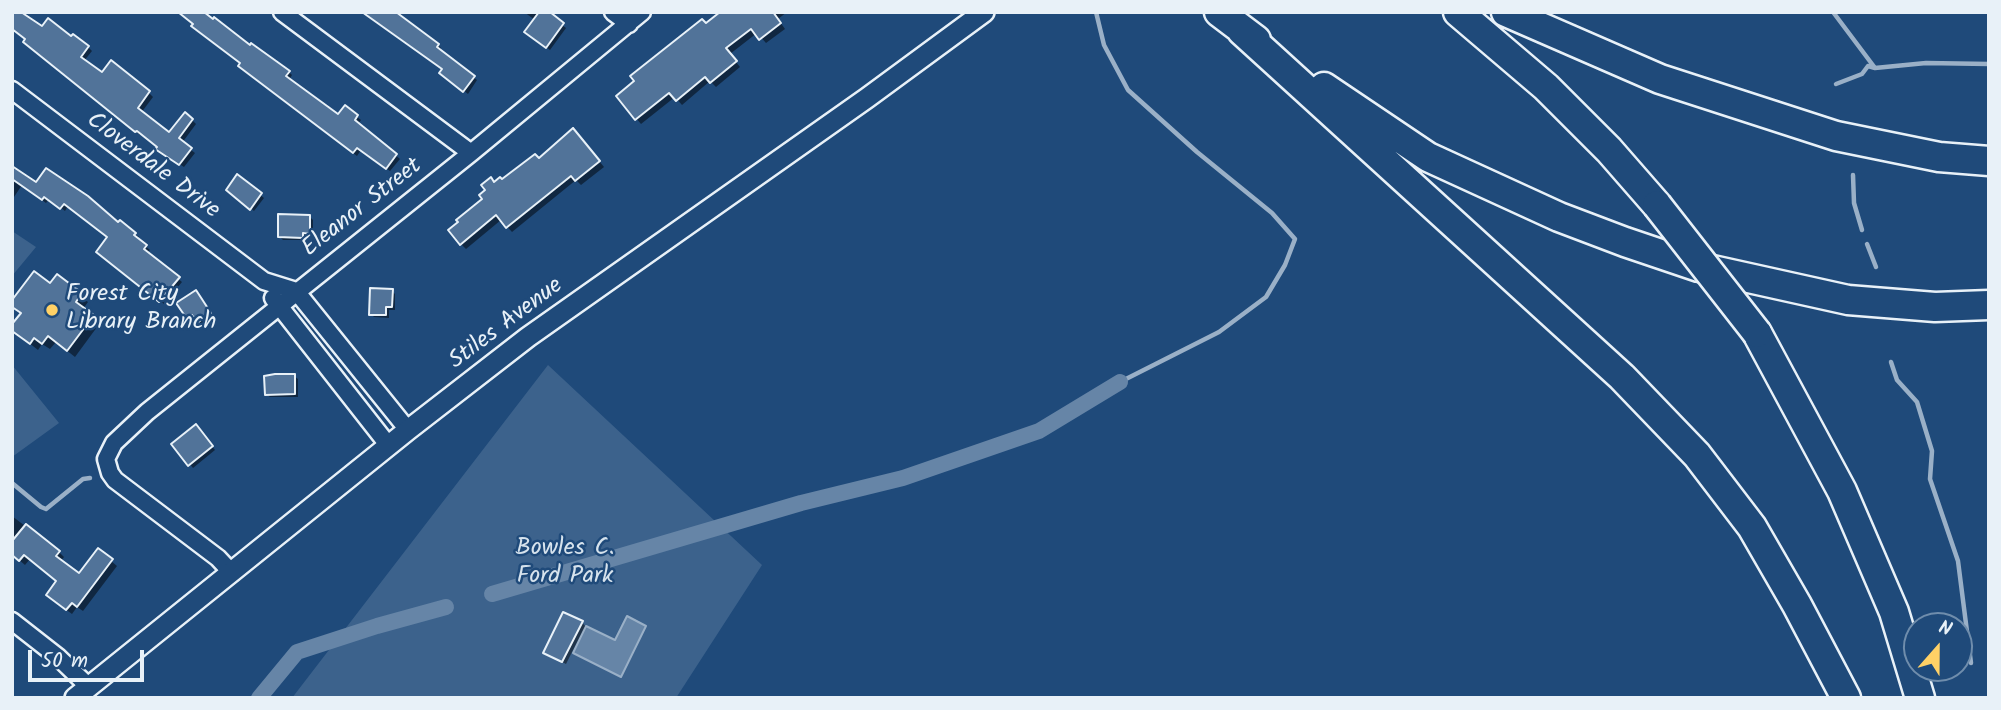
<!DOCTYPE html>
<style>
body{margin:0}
#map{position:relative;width:2001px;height:710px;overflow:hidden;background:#1f4a7a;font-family:Kalam,sans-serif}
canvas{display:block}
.frame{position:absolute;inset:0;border:14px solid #e8f1f8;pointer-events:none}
.north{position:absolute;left:1903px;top:612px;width:70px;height:70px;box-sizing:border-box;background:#1f4a7a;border:2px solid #6f8dac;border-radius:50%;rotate:21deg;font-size:19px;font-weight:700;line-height:28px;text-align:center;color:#e8f1f8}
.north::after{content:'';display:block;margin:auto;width:24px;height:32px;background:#ffd166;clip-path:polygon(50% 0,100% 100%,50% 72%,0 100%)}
.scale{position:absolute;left:28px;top:650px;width:116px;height:32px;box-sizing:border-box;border:4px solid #e8f1f8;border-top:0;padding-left:9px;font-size:21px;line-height:24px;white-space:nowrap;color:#e8f1f8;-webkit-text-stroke:5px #1f4a7a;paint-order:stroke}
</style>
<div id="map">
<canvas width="2001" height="710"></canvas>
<div class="frame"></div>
<div class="north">N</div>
<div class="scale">50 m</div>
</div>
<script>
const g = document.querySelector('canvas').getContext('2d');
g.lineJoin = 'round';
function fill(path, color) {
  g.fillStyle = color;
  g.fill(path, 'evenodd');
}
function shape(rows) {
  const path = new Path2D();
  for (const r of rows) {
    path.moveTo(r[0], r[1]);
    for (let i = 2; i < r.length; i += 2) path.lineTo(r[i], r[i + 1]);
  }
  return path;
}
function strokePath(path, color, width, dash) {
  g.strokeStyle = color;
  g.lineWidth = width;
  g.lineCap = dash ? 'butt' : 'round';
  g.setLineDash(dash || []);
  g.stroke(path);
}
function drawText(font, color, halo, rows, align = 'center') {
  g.font = font + ' Kalam,sans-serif';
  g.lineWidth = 5;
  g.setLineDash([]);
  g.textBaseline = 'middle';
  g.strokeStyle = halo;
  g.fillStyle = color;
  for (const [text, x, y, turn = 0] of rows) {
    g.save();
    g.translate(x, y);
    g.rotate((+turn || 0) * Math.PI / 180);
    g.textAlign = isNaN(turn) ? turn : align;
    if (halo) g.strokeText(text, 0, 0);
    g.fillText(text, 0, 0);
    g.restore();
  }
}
const green = shape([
 [12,231,36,247,12,276],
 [12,365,59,423,12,457],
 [548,365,762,565,676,698,292,698]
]);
const water = shape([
 [627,616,646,626,621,677,573,653,586,626,615,640,627,616]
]);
const shadow = shape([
 [524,12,544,12,566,28,550,50,530,35,535,20],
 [722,12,787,12,778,19,785,29,766,43,757,33,730,54,740,67,716,87,710,81,682,105,675,97,641,124,618,97],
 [372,18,438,45,441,48,439,51,477,80,468,94,445,76,444,69],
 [36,25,88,47,92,51,84,61,102,75,149,93,153,97,141,113,169,135,192,120,196,124,182,143,195,153,184,167,162,153,159,147,142,134,140,135,29,46],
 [243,69,289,72,292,75,289,80,338,117,345,107,361,120,358,124,400,159,390,171,361,150,357,156],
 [578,135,604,167,581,185,576,180,512,232,501,220,466,249,461,244,495,184,539,160],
 [12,168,36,184,118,225,120,223,135,234,139,237,137,239,150,250,147,253,182,282,164,304,102,256,109,238,68,206,65,211,49,199,46,203,22,185,12,200],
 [238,177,264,198,254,211,228,189],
 [310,217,313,220,313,236,305,236,305,240,283,240,280,237],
 [57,276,88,302,83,309,100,323,75,357,56,342,50,349,42,344,38,350,19,335,22,314,19,312,50,285],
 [392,291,395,294,395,310,389,310,389,318,374,317,371,314],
 [199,296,213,317,202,325,196,318,191,321,188,318],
 [294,376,298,379,298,397,270,397,266,394],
 [199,430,215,450,193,468,173,444],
 [12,516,59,552,64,557,60,562,79,576,98,550,117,566,83,611,77,607,72,614,53,600,58,581,30,559,25,565,12,554],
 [582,622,585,626,566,664,545,652]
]);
const stream = shape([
 [1096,12,1104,45,1128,90,1197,152,1272,213,1295,239,1285,265,1266,297,1219,332,1120,382],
 [1833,12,1875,68,1926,63,1989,64],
 [1836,84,1862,74,1868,66,1875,68],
 [1853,175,1854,203,1862,230],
 [1867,244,1876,267],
 [1891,362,1897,380,1917,402,1932,451,1930,479,1958,561,1971,663],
 [12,483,41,507,46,509,83,479,90,478]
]);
const canal = shape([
 [492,594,801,503,903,478,1039,431,1120,382],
 [259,698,297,652,377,626,446,607]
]);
const building = shape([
 [12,12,21,12,42,26,48,18,71,36,73,34,89,46,81,57,102,72,111,60,150,91,138,108,169,132,185,112,193,119,179,138,192,148,179,165,155,149,157,147,137,131,135,132,23,42,25,39,12,29,12,12],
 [178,12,204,12,213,19,214,17,250,45,251,43,290,71,286,76,338,114,345,105,358,115,355,120,397,154,386,169,357,148,353,153,238,66,240,63,191,26,193,24,178,12],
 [362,12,396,12,439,44,437,47,475,76,463,92,439,73,442,69,362,12],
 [539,12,550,12,564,23,546,48,524,32,539,12],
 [720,12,773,12,781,23,759,40,751,29,726,48,737,61,710,83,705,77,676,101,669,93,635,120,616,96,634,81,630,76,702,19,706,23,720,12],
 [573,128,600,161,575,181,571,176,506,228,496,215,460,245,448,230,458,222,456,220,482,199,479,195,485,190,481,185,491,177,494,182,500,177,502,179,535,154,539,158,573,128],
 [12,166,36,182,46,168,88,196,118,222,120,220,136,233,134,235,147,245,144,249,180,277,159,302,96,252,107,237,64,204,60,209,44,197,42,200,12,179,12,166],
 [237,174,262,193,250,210,226,190,237,174],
 [278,214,310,215,310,234,303,233,303,238,278,237,278,214],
 [34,271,50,283,57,274,82,293,76,302,94,315,67,351,48,336,42,344,34,338,30,344,12,331,12,324,21,313,12,307,12,300,34,271],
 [370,288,393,289,392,307,386,307,386,315,369,315,370,288],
 [196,290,211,313,197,323,192,315,187,319,176,303,196,290],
 [275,374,295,374,295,394,265,395,264,376,275,374],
 [196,424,213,446,188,466,171,444,196,424],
 [26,524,60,551,56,556,79,573,98,548,113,559,77,607,72,603,66,610,46,595,56,581,24,555,19,561,12,555,12,541,26,524],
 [563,612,583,621,562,662,543,653,563,612]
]);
const minor = shape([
 [282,12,471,153],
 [613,12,629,24],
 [12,90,264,281,296,291,408,430],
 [273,298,389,446],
 [232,573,218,558,115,480,110,473,106,459,114,443,147,412,471,153,642,12],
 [12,621,58,657,89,687]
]);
const tertiary = shape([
 [75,698,408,430,528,337,867,98,984,12]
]);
const motorway = shape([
 [1219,12,1256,40],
 [1458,12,1546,87,1609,150,1657,205],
 [1506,12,1660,79,1836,136,1939,157,1989,161],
 [1242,31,1622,377,1697,455,1752,527,1797,605,1846,698],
 [1324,87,1428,157,1559,217,1625,242,1699,267,1848,300,1935,307,1989,305],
 [1757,333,1842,491,1894,612,1920,698]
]);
const motorwayBridge = shape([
 [1657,205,1757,333]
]);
const markers = [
 [52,310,7,"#ffd166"]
];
const streetNames = [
 ["Cloverdale Drive",152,167,37],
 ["Eleanor Street",363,209,-38],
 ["Stiles Avenue",507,325,-37]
];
const poiNames = [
 ["Forest City",66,296],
 ["Library Branch",66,324]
];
const parkNames = [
 ["Bowles C.",565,550],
 ["Ford Park",565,578]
];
fill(green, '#3c628c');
fill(water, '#6685a7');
strokePath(water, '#9ab0c7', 2);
fill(shadow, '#0007');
strokePath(stream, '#9ab0c7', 4.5);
strokePath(canal, '#6685a7', 16);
fill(building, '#517399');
strokePath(building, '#e8f1f8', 2);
strokePath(minor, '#e8f1f8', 21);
strokePath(tertiary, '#e8f1f8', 24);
strokePath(motorway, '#e8f1f8', 33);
strokePath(minor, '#1f4a7a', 16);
strokePath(tertiary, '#1f4a7a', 19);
strokePath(motorway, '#1f4a7a', 28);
strokePath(motorwayBridge, '#e8f1f8', 33, []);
strokePath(motorwayBridge, '#1f4a7a', 28);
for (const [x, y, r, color] of markers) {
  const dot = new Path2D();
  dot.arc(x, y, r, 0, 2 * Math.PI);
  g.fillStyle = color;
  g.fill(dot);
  strokePath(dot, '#1f4a7a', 2.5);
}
drawText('24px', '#e8f1f8', '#1f4a7a', streetNames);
drawText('24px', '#e8f1f8', '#1f4a7a', poiNames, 'left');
drawText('24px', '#d7e3ed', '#1f4a7a', parkNames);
</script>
